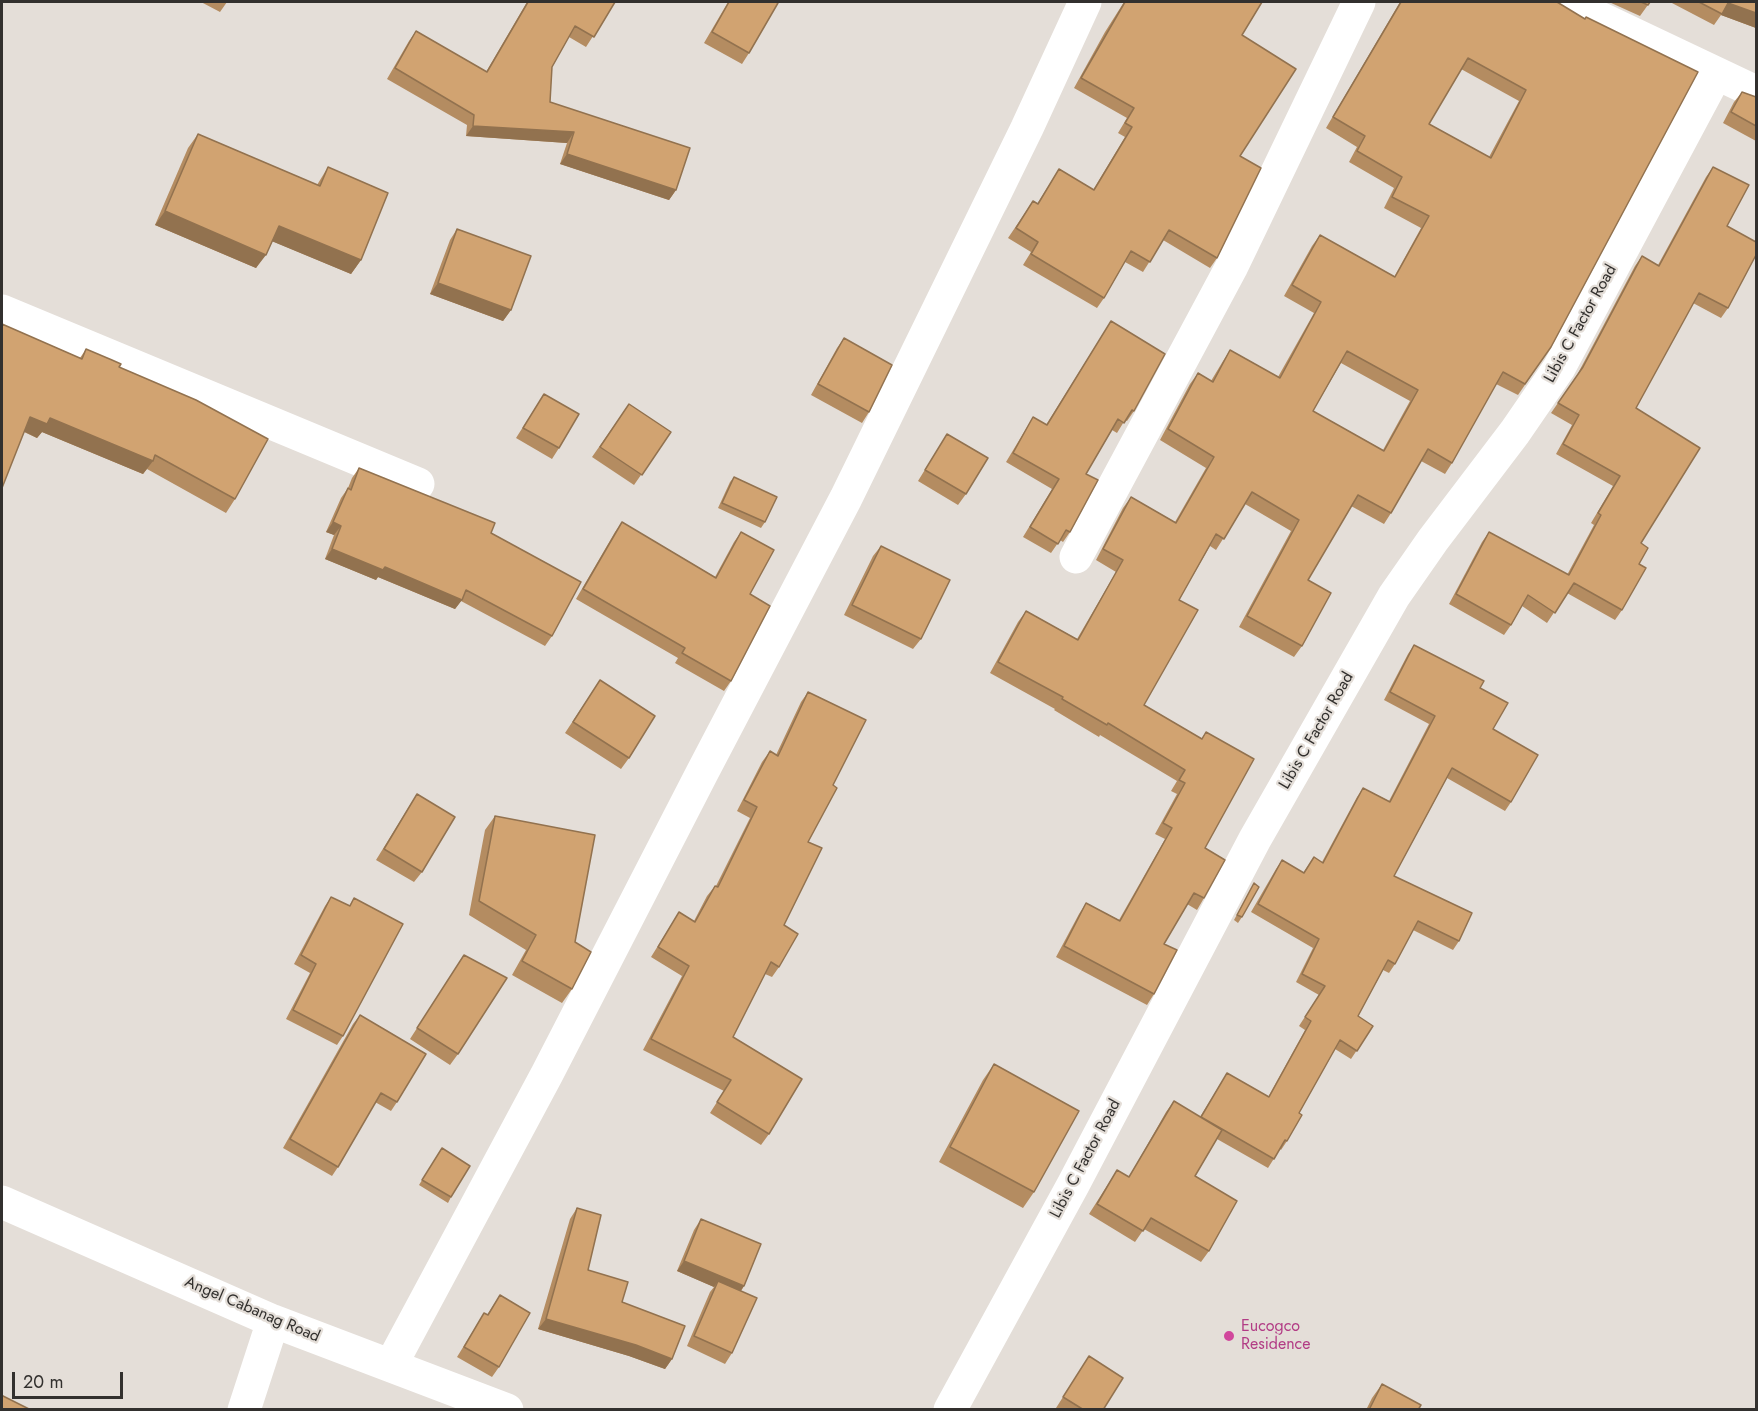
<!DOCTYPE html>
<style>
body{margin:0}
#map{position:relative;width:1758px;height:1411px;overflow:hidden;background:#e4ded8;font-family:Jost,sans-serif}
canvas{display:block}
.frame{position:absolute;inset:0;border:3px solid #32302e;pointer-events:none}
.scale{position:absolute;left:12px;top:1372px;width:111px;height:27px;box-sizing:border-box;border:3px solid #32302e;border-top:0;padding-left:8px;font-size:18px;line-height:21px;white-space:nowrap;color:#32302e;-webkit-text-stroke:4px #e4ded8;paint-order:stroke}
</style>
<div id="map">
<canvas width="1758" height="1411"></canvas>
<div class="frame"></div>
<div class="scale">20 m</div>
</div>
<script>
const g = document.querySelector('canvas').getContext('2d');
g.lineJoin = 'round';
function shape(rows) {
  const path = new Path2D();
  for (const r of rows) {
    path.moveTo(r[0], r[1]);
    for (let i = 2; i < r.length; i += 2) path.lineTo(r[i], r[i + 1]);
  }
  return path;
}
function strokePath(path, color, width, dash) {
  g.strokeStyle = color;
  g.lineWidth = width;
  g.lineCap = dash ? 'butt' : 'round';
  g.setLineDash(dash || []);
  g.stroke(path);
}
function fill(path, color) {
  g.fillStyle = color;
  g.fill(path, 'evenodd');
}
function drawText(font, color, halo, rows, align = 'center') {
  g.font = font + ' Jost,sans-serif';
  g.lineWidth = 4.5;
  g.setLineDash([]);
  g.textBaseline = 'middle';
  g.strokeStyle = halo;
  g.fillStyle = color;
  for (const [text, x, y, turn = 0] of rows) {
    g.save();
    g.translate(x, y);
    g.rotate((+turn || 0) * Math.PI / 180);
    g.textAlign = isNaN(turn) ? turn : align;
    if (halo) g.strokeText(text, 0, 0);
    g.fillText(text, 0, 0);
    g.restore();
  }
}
const minor = shape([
 [2,311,418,484],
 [1076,557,1231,268,1359,2],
 [2,1202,273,1321,507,1410],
 [391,1365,547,1074,702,773,846,498,1027,128,1085,2],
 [244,1410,273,1321],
 [950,1410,1073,1185,1255,839,1394,596,1433,540,1515,432,1559,368,1716,74]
]);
const tertiary = shape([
 [1566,2,1756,92]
]);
const wall = shape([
 [201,2,227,2,220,12],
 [527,2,615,2,586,47,569,37,552,67,550,102,676,190,669,200,560,164,567,143,466,136,467,125,387,79,409,41,416,31,486,72],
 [728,2,776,2,749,53,742,64,704,43],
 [1124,2,1262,2,1242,35,1240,156,1217,258,1210,268,1163,240,1143,272,1125,262,1104,298,1097,308,1023,265,1031,252,1008,238,1033,201,1037,204,1059,169,1093,190,1125,137,1118,133,1127,118,1074,88,1105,32],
 [1400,2,1557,2,1551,347,1518,395,1496,384,1452,463,1445,474,1421,461,1391,513,1384,524,1351,506,1308,580,1302,646,1294,657,1239,627,1291,531,1245,504,1216,550,1210,546,1179,600,1144,705,1201,739,1206,732,1204,898,1197,910,1187,904,1164,944,1154,994,1147,1005,1056,957,1079,914,1086,903,1119,920,1165,839,1155,834,1177,794,1171,791,1177,781,1100,735,1099,737,1054,710,1055,709,990,673,1018,622,1026,611,1077,639,1116,572,1096,560,1123,508,1131,497,1175,522,1206,468,1160,440,1190,384,1198,373,1211,381,1223,361,1230,350,1278,377,1314,313,1284,296,1312,246,1320,235,1394,277,1421,228,1384,208,1394,188,1349,162,1357,147,1326,128],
 [1461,69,1519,101,1489,157,1429,124],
 [1341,363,1410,401,1383,450,1313,411],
 [1609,2,1650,2,1640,16],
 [1670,2,1756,2,1756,28,1721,15,1714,25],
 [1742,92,1756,97,1756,141,1723,123,1734,102],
 [198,134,317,185,328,167,361,260,351,274,272,241,256,268,155,225,188,148],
 [1713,167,1727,226,1728,308,1721,318,1693,303,1636,408,1641,543,1639,564,1622,610,1615,620,1567,593,1547,623,1522,606,1511,625,1504,635,1449,604,1482,542,1489,532,1567,575,1594,525,1591,523,1613,486,1556,454,1572,425,1551,413,1576,377,1635,266,1642,256,1658,265,1706,177],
 [457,229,511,310,503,321,430,294,450,240],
 [1111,321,1134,411,1127,421,1125,420,1117,433,1112,430,1086,474,1070,532,1063,542,1060,540,1051,553,1023,537,1052,489,1006,462,1033,417,1046,425],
 [2,324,80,358,86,349,119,367,235,499,226,513,147,469,143,474,42,432,37,438,24,432],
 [844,338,869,412,862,423,811,395,837,348],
 [544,394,559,448,552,459,516,438],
 [629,404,671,432,634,485,592,457],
 [947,434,966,494,958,505,918,481],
 [359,468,491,533,552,636,545,646,461,601,455,609,378,577,376,580,325,559,334,535,326,532,341,498,348,488,352,478],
 [734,477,765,522,761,528,718,508,730,482],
 [622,522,715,577,734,542,741,532,750,594,731,681,724,691,675,663,678,658,576,599,615,532],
 [881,546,921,639,913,649,844,615,873,556],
 [1414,645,1480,688,1493,729,1511,802,1505,811,1447,778,1394,876,1459,941,1453,950,1413,930,1395,964,1389,973,1383,970,1358,1016,1373,1026,1351,1059,1335,1049,1299,1113,1287,1141,1281,1150,1280,1149,1268,1168,1217,1139,1195,1176,1209,1251,1201,1262,1144,1229,1135,1242,1089,1214,1117,1170,1129,1177,1166,1112,1174,1101,1200,1117,1227,1073,1268,1097,1305,1030,1299,1026,1319,995,1296,982,1313,948,1251,912,1276,869,1282,860,1303,873,1314,857,1322,862,1357,797,1363,788,1389,801,1429,724,1384,700,1408,654],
 [600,680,629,758,621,769,565,733],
 [808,692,833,785,808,842,784,925,779,967,772,977,765,974,733,1037,769,1134,761,1145,710,1113,724,1091,643,1050,682,976,651,957,679,912,694,921,707,896,715,886,716,886,750,818,737,811,762,762,770,751,776,755,801,702],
 [417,794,422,872,414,882,376,860,410,805],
 [495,816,575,942,572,989,562,1003,512,975,526,950,469,915,485,830],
 [1254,883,1242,917,1238,923,1234,920],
 [331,897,349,906,354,898,343,1036,337,1045,286,1019,310,973,294,964,325,906],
 [464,955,458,1054,450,1065,410,1039],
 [360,1015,397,1102,391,1111,375,1102,338,1167,332,1176,283,1148,353,1024],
 [994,1064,1034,1192,1023,1208,939,1162,983,1080],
 [442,1148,451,1197,448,1203,419,1185],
 [577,1208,588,1270,622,1302,672,1359,665,1369,629,1356,538,1329,570,1219],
 [701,1219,744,1286,741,1291,732,1353,725,1364,687,1346,710,1292,714,1287,677,1271,694,1230],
 [500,1295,499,1367,492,1377,457,1357,478,1323,484,1313,487,1315],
 [1089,1356,1103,1410,1059,1410,1056,1408],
 [1382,1384,1418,1410,1366,1410,1372,1398]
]);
const shadedWall = shape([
 [1728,3,1756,13,1756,28,1721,15],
 [473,126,574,132,567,143,466,136],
 [567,154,676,190,669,200,560,164],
 [165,211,266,255,256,268,155,225],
 [279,226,361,260,351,274,269,240],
 [438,283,511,310,503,321,430,294],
 [30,417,50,418,153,461,143,474,42,432,37,438,21,430],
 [333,522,341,526,334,535,326,532],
 [332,549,385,567,462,600,455,609,378,577,376,580,325,559],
 [684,1261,744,1286,737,1296,718,1281,714,1287,677,1271],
 [546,1319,636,1345,672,1359,665,1369,629,1356,538,1329]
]);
const building = shape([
 [528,2,615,2,594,37,575,26,552,67,550,102,690,148,676,190,567,154,574,132,473,126,474,115,395,68,416,31,487,72,528,2],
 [729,2,776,2,778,3,749,53,712,32,729,2],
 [1125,2,1262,2,1242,35,1296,69,1240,156,1261,168,1217,258,1169,230,1150,262,1131,251,1104,298,1031,254,1038,242,1016,228,1033,201,1038,204,1059,169,1094,190,1132,127,1125,123,1134,108,1081,78,1125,2],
 [1401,2,1557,2,1585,19,1586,17,1698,72,1551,347,1525,384,1503,372,1452,463,1428,449,1391,513,1358,495,1308,580,1331,593,1302,646,1247,616,1299,520,1252,492,1224,539,1216,534,1179,600,1198,610,1144,705,1202,739,1206,732,1254,759,1205,848,1225,860,1204,898,1194,893,1164,944,1177,950,1154,994,1064,946,1086,903,1120,921,1172,828,1163,823,1185,783,1179,780,1185,770,1108,723,1107,725,1062,699,1063,697,998,662,1026,611,1078,640,1123,560,1103,549,1131,497,1176,523,1214,457,1168,429,1198,373,1213,382,1230,350,1280,378,1321,302,1292,285,1320,235,1395,277,1429,216,1392,197,1402,177,1357,151,1365,136,1333,117,1401,2],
 [1468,58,1526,90,1491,158,1429,124,1468,58],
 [1347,351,1418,390,1384,451,1313,411,1347,351],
 [1641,2,1650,2,1648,5,1641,2],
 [1699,2,1756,2,1756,13,1728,3,1722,14,1699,2],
 [1742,92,1756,97,1756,126,1731,112,1742,92],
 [198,134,320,186,328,167,388,193,361,260,279,226,266,255,165,211,198,134],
 [1713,167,1749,185,1727,226,1756,242,1756,255,1728,308,1699,293,1636,408,1700,448,1641,543,1648,548,1639,564,1646,568,1622,610,1574,583,1555,613,1528,595,1511,625,1456,594,1489,532,1569,575,1601,515,1598,513,1620,476,1563,444,1579,415,1558,403,1583,367,1642,256,1659,266,1713,167],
 [457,229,531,256,511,310,438,283,457,229],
 [1111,321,1165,354,1134,411,1132,410,1124,423,1118,419,1086,474,1098,480,1070,532,1066,530,1058,544,1030,527,1059,479,1013,453,1033,417,1047,425,1111,321],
 [2,324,82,359,86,349,112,360,121,364,119,367,196,400,268,439,235,499,155,455,153,461,50,418,47,424,30,417,2,488,2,324],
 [844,338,892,365,869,412,818,384,844,338],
 [544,394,579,414,559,448,523,428,544,394],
 [629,404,671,432,642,475,600,447,629,404],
 [947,434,988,458,966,494,925,470,947,434],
 [359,468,495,523,491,533,581,582,552,636,466,590,462,600,385,567,383,570,332,549,341,526,333,522,348,488,351,490,359,468],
 [734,477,777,497,765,522,722,503,734,477],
 [622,522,716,578,741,532,774,550,750,594,770,606,731,681,682,653,685,648,583,589,622,522],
 [881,546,950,580,921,639,852,605,881,546],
 [1414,645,1484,681,1480,688,1508,703,1493,729,1538,755,1511,802,1452,768,1394,876,1472,913,1459,941,1418,921,1395,964,1388,960,1358,1016,1373,1026,1357,1051,1340,1040,1299,1113,1302,1115,1287,1141,1285,1140,1274,1159,1201,1117,1227,1073,1269,1097,1311,1021,1305,1017,1325,986,1302,974,1319,939,1258,904,1282,860,1304,873,1314,857,1323,863,1363,788,1390,802,1435,716,1390,692,1414,645],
 [600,680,655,716,629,758,573,722,600,680],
 [808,692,866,720,833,785,837,788,808,842,822,848,784,925,798,934,779,967,771,962,733,1037,802,1079,769,1134,717,1102,731,1080,651,1039,689,966,658,947,679,912,695,922,715,886,718,887,757,807,744,800,770,751,778,756,808,692],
 [417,794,455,817,422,872,384,849,417,794],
 [495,816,595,835,575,942,591,952,572,989,522,961,536,935,479,901,495,816],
 [1254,883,1259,887,1242,917,1237,915,1254,883],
 [331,897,350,906,354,898,403,924,343,1036,293,1010,316,964,301,955,331,897],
 [464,955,507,978,458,1054,417,1028,464,955],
 [360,1015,426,1054,397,1102,381,1093,338,1167,290,1139,360,1015],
 [994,1064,1079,1111,1034,1192,950,1147,994,1064],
 [1174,1101,1222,1130,1195,1176,1237,1201,1209,1251,1151,1218,1143,1231,1097,1204,1117,1170,1129,1177,1174,1101],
 [442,1148,470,1166,451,1197,422,1180,442,1148],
 [577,1208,601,1215,588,1270,628,1282,622,1302,685,1326,672,1359,636,1345,546,1319,577,1208],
 [701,1219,761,1244,744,1286,684,1261,701,1219],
 [718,1281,757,1298,732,1353,694,1336,718,1281],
 [500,1295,530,1313,499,1367,464,1347,484,1313,488,1315,500,1295],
 [1089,1356,1123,1378,1103,1410,1084,1410,1063,1397,1089,1356],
 [1382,1384,1421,1405,1418,1410,1369,1410,1382,1384],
 [2,1395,3,1396,29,1409,2,1410,2,1395]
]);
const markers = [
 [1229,1336,6,"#d1479c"]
];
const streetNames = [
 ["Libis C Factor Road",1581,324,-61],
 ["Libis C Factor Road",1317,731,-60],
 ["Libis C Factor Road",1086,1159,-62],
 ["Angel Cabanag Road",252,1310,23]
];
const hotelNames = [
 ["Eucogco",1241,1327],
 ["Residence",1241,1345]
];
strokePath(minor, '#fff', 33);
strokePath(tertiary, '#fff', 33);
fill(wall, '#b48c61');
fill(shadedWall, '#92724f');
fill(building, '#d1a371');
strokePath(building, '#92724f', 1.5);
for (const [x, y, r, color] of markers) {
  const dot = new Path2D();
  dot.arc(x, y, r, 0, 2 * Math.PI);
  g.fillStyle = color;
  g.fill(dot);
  strokePath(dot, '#e4ded8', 2);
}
drawText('16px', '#32302e', '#e4ded8', streetNames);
drawText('16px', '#b23c85', '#e4ded8', hotelNames, 'left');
</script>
